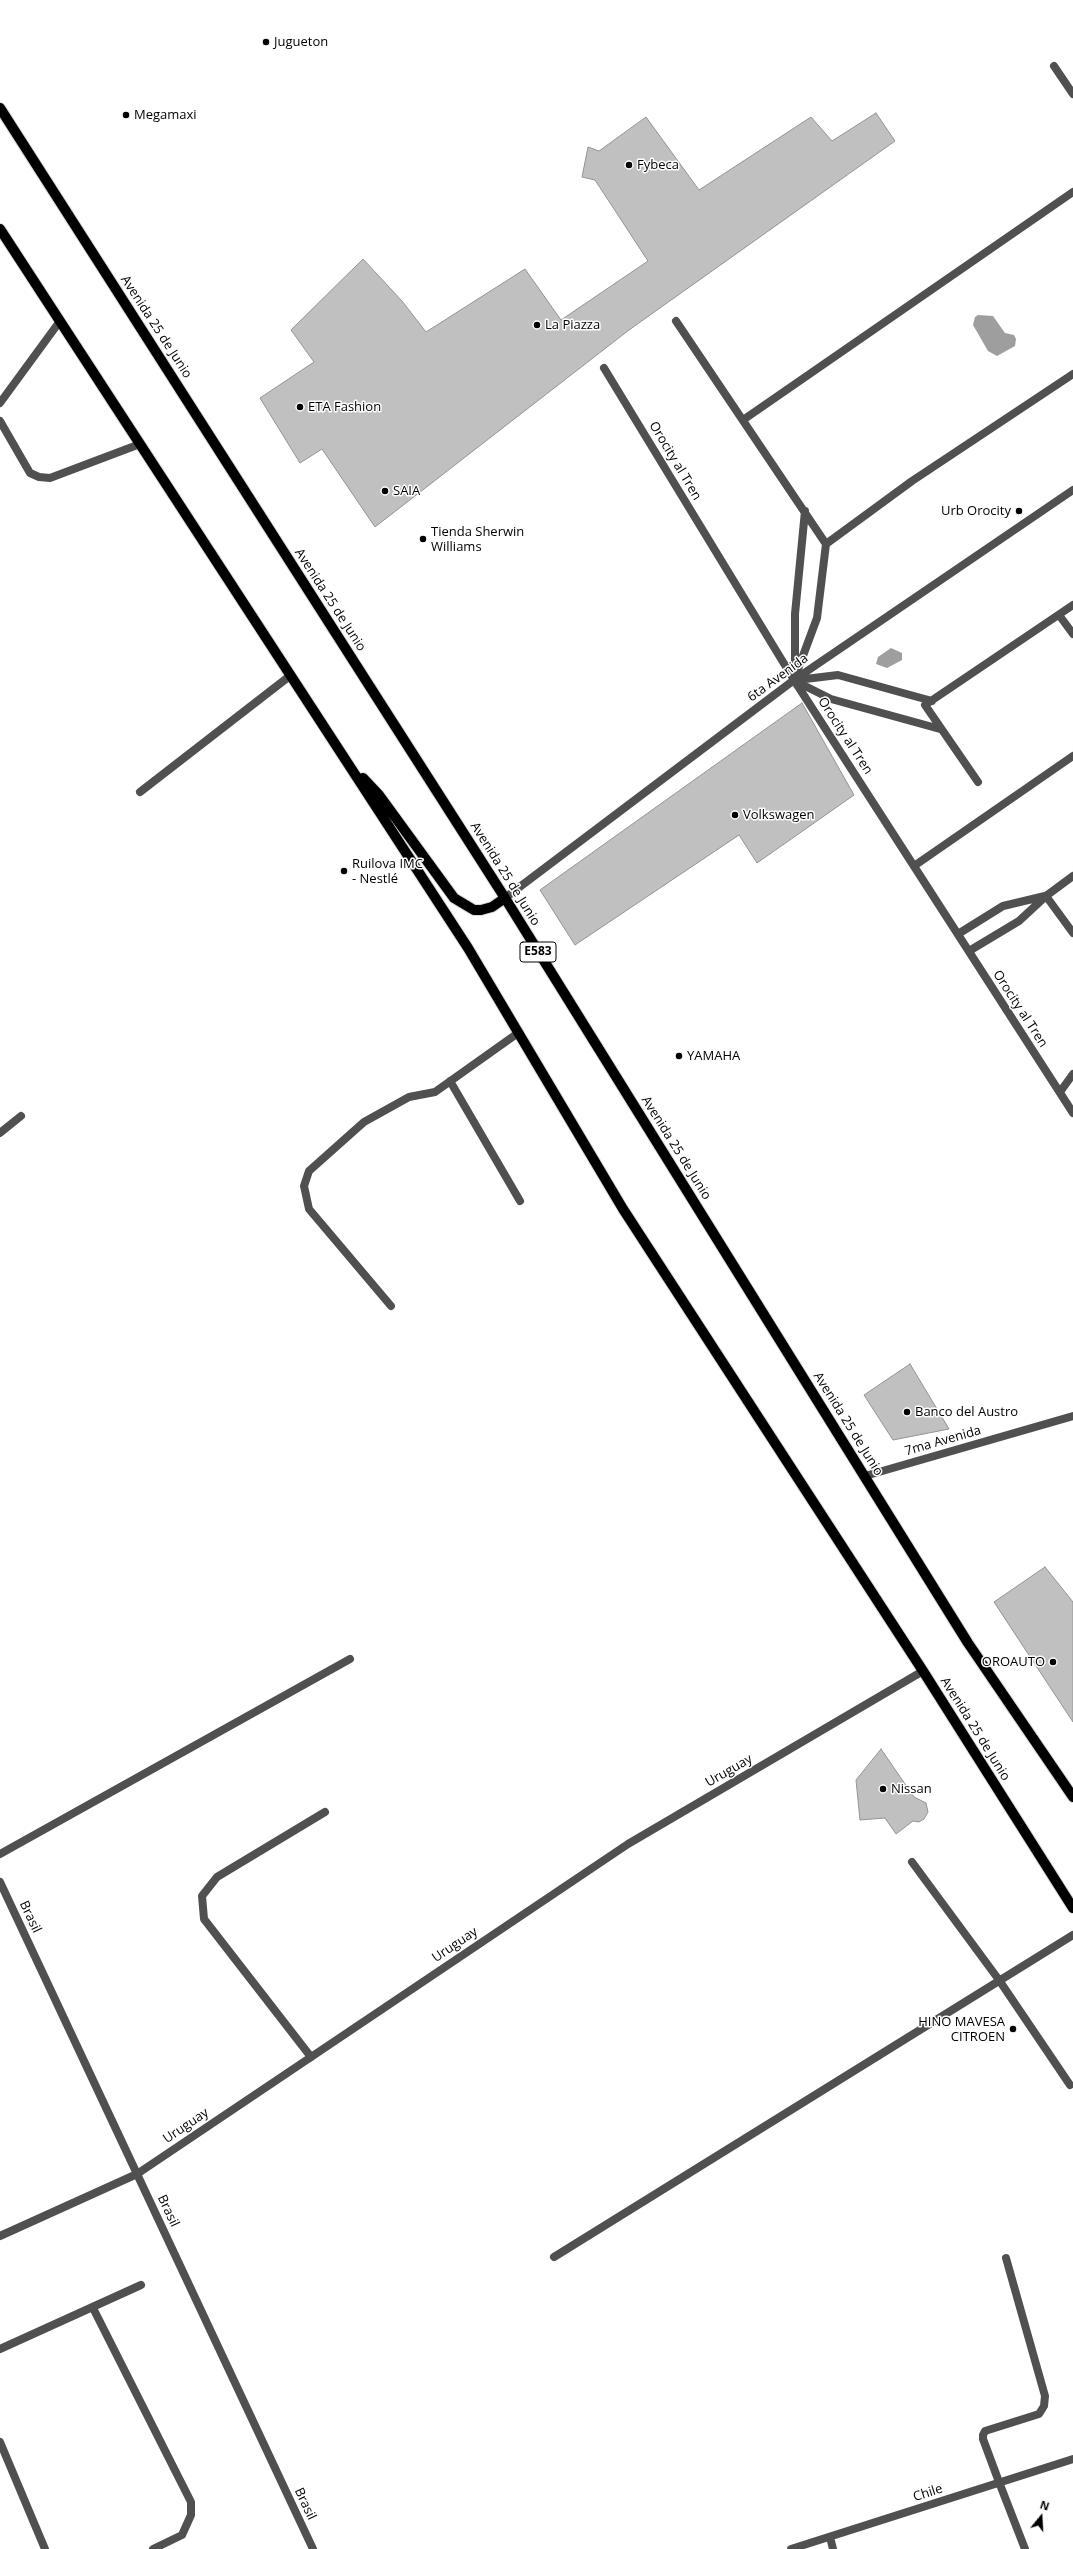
<!DOCTYPE html>
<meta charset="utf-8">
<style>
body{margin:0}
#map{position:relative;width:1073px;height:2549px;overflow:hidden;background:#fff;font-family:"Open Sans",sans-serif}
canvas{display:block}
.north{position:absolute;left:1021px;top:2497px;width:40px;height:40px;-webkit-text-stroke:3px #fff;paint-order:stroke;rotate:18deg;font-size:11px;font-weight:700;line-height:16px;text-align:center;color:#000}
.north::after{content:'';display:block;margin:auto;width:14px;height:18px;background:#000;clip-path:polygon(50% 0,100% 100%,50% 72%,0 100%)}
</style>
<div id="map">
<canvas width="1073" height="2549"></canvas>
<div class="north">N</div>
</div>
<script>
const g = document.querySelector('canvas').getContext('2d');
g.lineJoin = 'round';
function fill(path, color) {
  g.fillStyle = color;
  g.fill(path, 'evenodd');
}
function shape(rows) {
  const path = new Path2D();
  for (const r of rows) {
    path.moveTo(r[0], r[1]);
    for (let i = 2; i < r.length; i += 2) path.lineTo(r[i], r[i + 1]);
  }
  return path;
}
function strokePath(path, color, width, dash) {
  g.strokeStyle = color;
  g.lineWidth = width;
  g.lineCap = dash ? 'butt' : 'round';
  g.setLineDash(dash || []);
  g.stroke(path);
}
function drawText(font, color, halo, rows, align = 'center') {
  g.font = font + ' "Open Sans",sans-serif';
  g.lineWidth = 3;
  g.setLineDash([]);
  g.textBaseline = 'middle';
  g.strokeStyle = halo;
  g.fillStyle = color;
  for (const [text, x, y, turn = 0] of rows) {
    g.save();
    g.translate(x, y);
    g.rotate((+turn || 0) * Math.PI / 180);
    g.textAlign = isNaN(turn) ? turn : align;
    if (halo) g.strokeText(text, 0, 0);
    g.fillText(text, 0, 0);
    g.restore();
  }
}
const water = shape([
 [978,315,993,316,1005,333,1014,335,1016,339,1015,346,997,356,988,351,973,325,975,317],
 [891,648,902,653,902,660,887,668,876,664,878,657]
]);
const building = shape([
 [876,113,895,141,629,330,375,527,322,449,300,463,260,398,314,362,291,330,363,259,402,301,426,332,525,269,561,320,648,261,595,180,582,177,588,147,599,151,646,117,699,190,811,117,832,141,876,113],
 [802,703,854,795,757,863,739,835,575,945,540,890,802,703],
 [910,1364,949,1429,893,1440,864,1395,910,1364],
 [1045,1567,1073,1602,1073,1722,994,1602,1045,1567],
 [881,1749,914,1797,926,1803,928,1812,924,1819,919,1822,913,1821,896,1834,885,1818,860,1820,856,1780,881,1749]
]);
const service = shape([
 [0,403,60,321],
 [0,421,30,473,39,477,50,478,140,444],
 [140,792,291,675],
 [450,1081,520,1201],
 [0,1133,21,1116],
 [391,1306,309,1209,304,1186,309,1171,364,1122,409,1097,435,1092,518,1033],
 [0,1854,350,1659],
 [912,1862,999,1980,1070,2085],
 [311,2057,204,1919,202,1896,217,1877,325,1812],
 [554,2257,1073,1935],
 [999,2482,983,2439,983,2435,985,2431,1039,2414,1044,2406,1045,2396,1006,2258]
]);
const minor = shape([
 [1054,66,1073,94],
 [676,321,826,544,817,618,794,680],
 [604,368,794,680,1073,1113],
 [743,420,1073,192],
 [826,544,912,481,1073,374],
 [1059,615,1073,634],
 [795,673,795,614,805,511],
 [797,680,838,675,932,701],
 [795,681,831,699,940,729],
 [978,782,925,705,1073,605],
 [914,866,1073,756],
 [1046,896,1073,933],
 [505,898,794,680,1073,490],
 [958,934,1003,906,1045,896],
 [969,951,1019,921,1046,896,1073,876],
 [1060,1092,1073,1074],
 [865,1476,1073,1416],
 [0,1882,313,2549],
 [0,2236,137,2174,628,1844,923,1671],
 [93,2308,191,2502,191,2515,182,2535,153,2549],
 [0,2349,141,2285],
 [0,2442,45,2549],
 [999,2482,1025,2549],
 [830,2537,833,2549],
 [791,2549,1073,2459]
]);
const primary = shape([
 [0,108,505,898,968,1643,1073,1797],
 [0,229,468,948,623,1209,923,1671,1073,1908],
 [363,778,379,795,454,898,474,910,481,910,492,907,505,898]
]);
const markers = [
 [266,42,4,"#000"],
 [126,115,4,"#000"],
 [629,165,4,"#000"],
 [537,325,4,"#000"],
 [300,407,4,"#000"],
 [385,491,4,"#000"],
 [1019,511,4,"#000"],
 [423,539,4,"#000"],
 [735,815,4,"#000"],
 [344,871,4,"#000"],
 [679,1056,4,"#000"],
 [907,1412,4,"#000"],
 [1053,1662,4,"#000"],
 [883,1789,4,"#000"],
 [1013,2029,4,"#000"]
];
const shields = [
 [538,952,36]
];
const shieldNames = [
 ["E583",538,952]
];
const poiNames = [
 ["Jugueton",274,42],
 ["Megamaxi",134,115],
 ["Fybeca",637,165],
 ["La Piazza",545,325],
 ["ETA Fashion",308,407],
 ["SAIA",393,491],
 ["Urb Orocity",1011,511,"right"],
 ["Tienda Sherwin",431,532],
 ["Williams",431,547],
 ["Volkswagen",743,815],
 ["Ruilova IMC",352,864],
 ["- Nestlé",352,879],
 ["YAMAHA",687,1056],
 ["Banco del Austro",915,1412],
 ["OROAUTO",1045,1662,"right"],
 ["Nissan",891,1789],
 ["HINO MAVESA",1005,2022,"right"],
 ["CITROEN",1005,2037,"right"]
];
const streetNames = [
 ["Avenida 25 de Junio",156,327,57],
 ["Orocity al Tren",675,461,59],
 ["Avenida 25 de Junio",330,600,57],
 ["6ta Avenida",778,678,-36],
 ["Orocity al Tren",845,736,57],
 ["Avenida 25 de Junio",505,874,58],
 ["Orocity al Tren",1020,1009,57],
 ["Avenida 25 de Junio",676,1148,58],
 ["Avenida 25 de Junio",848,1424,58],
 ["7ma Avenida",943,1441,-16],
 ["Avenida 25 de Junio",975,1729,58],
 ["Uruguay",729,1771,-30],
 ["Brasil",30,1917,65],
 ["Uruguay",455,1945,-34],
 ["Uruguay",186,2126,-34],
 ["Brasil",168,2211,65],
 ["Chile",928,2493,-18],
 ["Brasil",305,2504,65]
];
fill(water, '#9e9e9e');
fill(building, '#c0c0c0');
strokePath(building, '#949494', 1);
strokePath(primary, '#dbdbdb', 12);
strokePath(service, '#505050', 8);
strokePath(minor, '#505050', 8);
strokePath(primary, '#000', 10);
for (const [x, y, r, color] of markers) {
  const dot = new Path2D();
  dot.arc(x, y, r, 0, 2 * Math.PI);
  g.fillStyle = color;
  g.fill(dot);
  strokePath(dot, '#fff', 1.5);
}
for (const [x, y, w] of shields) {
  const box = new Path2D();
  box.roundRect(x - w / 2, y - 10, w, 20, 3);
  g.fillStyle = '#fff';
  g.fill(box);
  strokePath(box, '#000', 1);
}
drawText('bold 12px', '#000', null, shieldNames);
drawText('13px', '#000', '#fff', poiNames, 'left');
drawText('13px', '#000', '#fff', streetNames);
</script>
